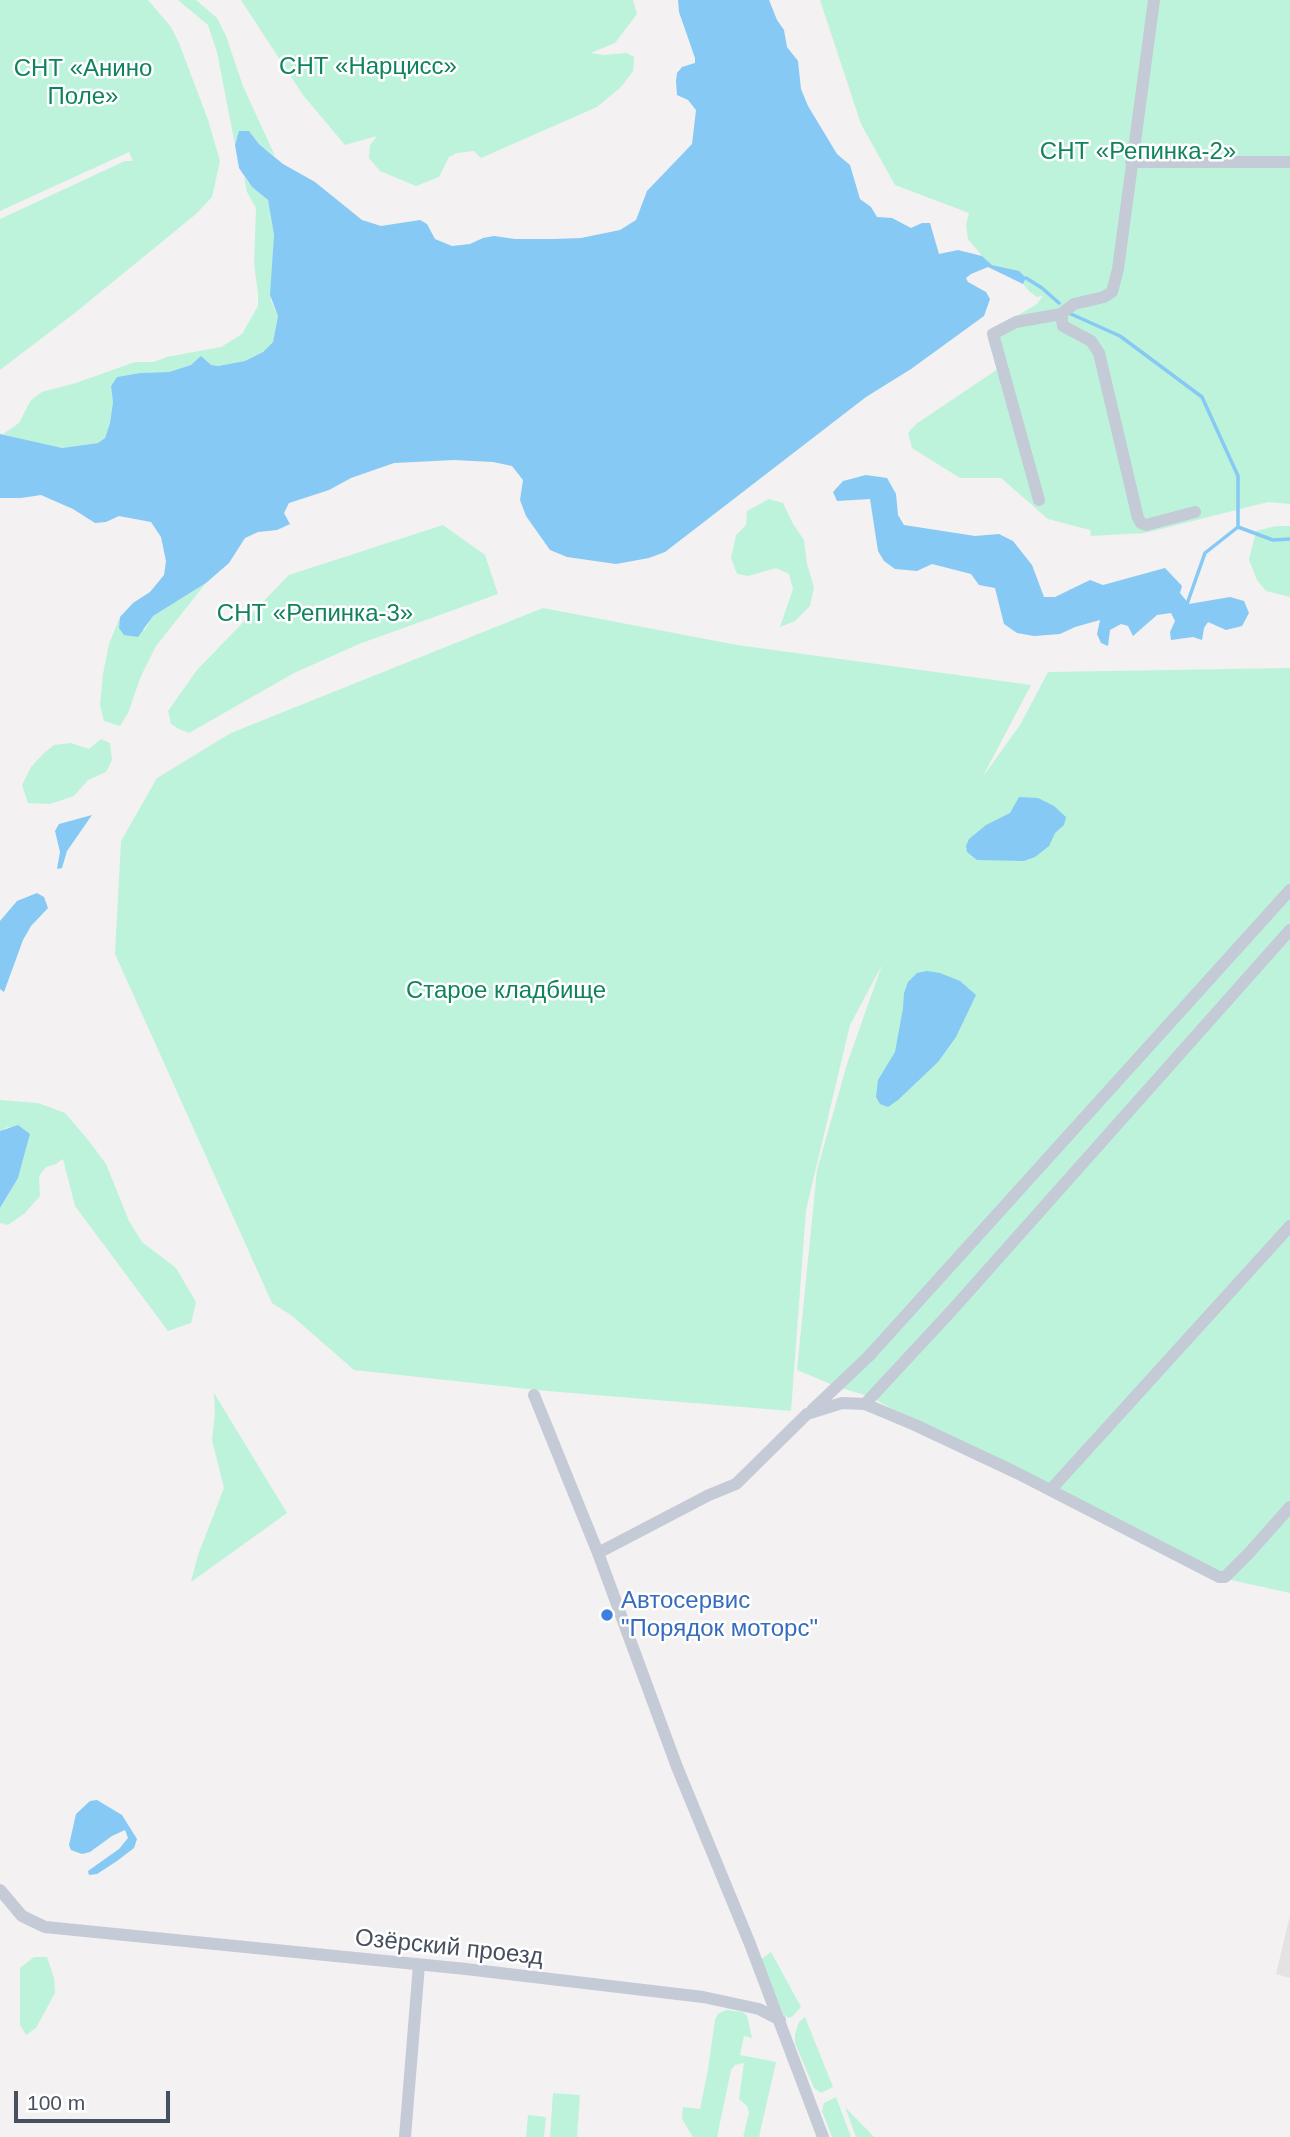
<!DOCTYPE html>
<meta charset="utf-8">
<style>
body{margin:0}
#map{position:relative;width:1290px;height:2137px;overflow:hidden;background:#f3f1f1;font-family:Helvetica,sans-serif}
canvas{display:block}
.scale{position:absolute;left:14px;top:2091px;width:156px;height:32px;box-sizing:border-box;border:4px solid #475060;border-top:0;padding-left:9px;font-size:21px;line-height:24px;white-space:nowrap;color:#475060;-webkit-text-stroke:5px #fff;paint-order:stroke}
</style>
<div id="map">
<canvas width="1290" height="2137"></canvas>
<div class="scale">100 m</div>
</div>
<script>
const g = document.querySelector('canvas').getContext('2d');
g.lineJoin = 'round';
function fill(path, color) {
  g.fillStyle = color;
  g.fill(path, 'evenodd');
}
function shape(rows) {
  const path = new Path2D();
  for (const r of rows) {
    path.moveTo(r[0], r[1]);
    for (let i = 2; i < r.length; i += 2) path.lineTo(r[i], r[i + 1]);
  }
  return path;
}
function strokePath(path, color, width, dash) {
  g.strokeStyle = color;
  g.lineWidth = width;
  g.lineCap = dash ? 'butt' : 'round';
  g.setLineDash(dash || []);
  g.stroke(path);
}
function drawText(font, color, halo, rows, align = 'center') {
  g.font = font + ' Helvetica,sans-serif';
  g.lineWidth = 5;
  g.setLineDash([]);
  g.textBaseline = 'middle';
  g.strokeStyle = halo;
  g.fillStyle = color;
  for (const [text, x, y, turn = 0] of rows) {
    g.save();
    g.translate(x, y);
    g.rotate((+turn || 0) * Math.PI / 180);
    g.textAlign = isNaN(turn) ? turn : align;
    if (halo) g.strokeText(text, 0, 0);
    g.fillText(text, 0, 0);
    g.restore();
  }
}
const education = shape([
 [1290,1915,1290,1978,1276,1974]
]);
const green = shape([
 [0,0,148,0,171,27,179,43,208,120,220,161,212,197,196,214,76,312,0,370,0,219,125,161,133,161,129,152,0,211],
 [178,0,196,0,217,18,226,36,243,86,275,156,259,144,249,131,236,139,235,145,217,52,208,25],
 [241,0,633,0,637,14,615,43,591,53,603,55,627,53,634,57,633,71,621,87,597,107,481,158,474,151,457,153,449,157,439,177,416,186,380,171,369,158,370,145,377,136,345,145,303,95],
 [820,0,1290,0,1290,504,1268,502,1145,533,1091,536,1090,530,1048,519,1001,478,960,478,912,448,908,433,916,424,1001,367,990,332,1037,304,1043,296,1037,297,1030,292,1023,284,1026,278,1006,268,992,265,982,256,968,239,966,225,969,213,895,185,861,124],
 [244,177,252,187,268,200,274,235,271,301,278,316,273,342,263,352,245,361,218,366,191,365,169,372,140,373,117,377,111,386,113,402,110,423,105,438,98,443,62,448,48,447,3,434,19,423,31,400,42,392,76,383,135,362,154,362,167,357,221,347,242,334,258,306,258,294,254,263,256,208,247,192],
 [769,499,783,503,793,524,804,540,807,564,814,587,810,606,795,621,780,627,793,589,789,574,776,568,748,576,737,574,731,558,736,535,746,525,747,511],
 [443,525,485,555,498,594,359,644,294,673,189,733,179,729,171,724,168,711,197,670,289,575],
 [1276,526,1290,526,1290,597,1266,591,1257,580,1249,560,1256,531],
 [206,583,156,646,141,676,128,713,120,726,104,721,100,705,103,674,109,644,120,617,119,628,145,630,152,616],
 [543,608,737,645,1031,685,982,778,1020,725,1048,672,1290,668,1290,1593,1231,1580,1211,1568,905,1416,871,1397,838,1387,797,1370,817,1170,847,1064,882,965,850,1025,806,1210,791,1411,547,1391,354,1370,291,1315,272,1303,115,954,121,841,157,778,231,733],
 [101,739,110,743,112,760,106,772,88,780,74,796,50,804,28,803,22,785,31,767,44,753,54,745,71,743,89,749],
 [0,1100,38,1103,65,1113,89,1141,106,1164,129,1221,142,1242,176,1268,196,1302,191,1323,168,1331,75,1206,63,1159,56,1164,46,1167,39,1176,40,1196,25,1213,8,1225,0,1223,0,1208,18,1178,30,1134,8,1127,0,1131],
 [214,1393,287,1513,191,1582,198,1555,224,1488,212,1440,215,1413],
 [771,1952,801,2007,792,2017,788,2018,783,2014,761,1959],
 [34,1957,47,1957,54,1978,55,1993,36,2028,26,2035,20,2025,20,1968],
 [726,2010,743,2012,747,2016,752,2038,744,2036,740,2055,776,2062,759,2137,743,2137,749,2113,747,2106,739,2099,744,2063,735,2065,731,2070,717,2137,693,2137,682,2119,683,2107,700,2109,708,2070,715,2020,718,2014],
 [805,2017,833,2087,821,2093,814,2088,795,2043,795,2034,799,2022],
 [553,2093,580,2095,577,2137,550,2137],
 [836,2097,851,2137,832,2137,822,2111,824,2103],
 [845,2107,874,2137,856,2137],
 [528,2115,546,2117,544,2137,526,2137]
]);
const water = shape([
 [678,0,769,0,777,20,784,30,787,47,798,61,801,89,808,106,837,154,850,165,860,199,871,207,877,217,892,218,911,228,922,223,930,223,939,254,958,250,982,256,992,265,1019,271,1026,278,1023,284,988,267,971,274,966,278,968,282,986,292,990,299,984,316,911,369,866,397,665,552,649,558,616,564,567,557,550,550,526,516,520,500,523,480,512,466,493,462,454,460,394,463,351,478,329,490,289,503,284,513,290,524,277,530,258,532,245,538,229,563,206,583,153,616,138,637,124,635,119,628,120,617,133,603,150,592,164,575,166,561,161,537,151,522,119,516,106,522,95,523,73,509,41,495,21,498,0,498,0,434,62,448,98,443,105,438,110,423,113,402,111,386,117,377,140,373,169,372,191,365,201,356,211,365,218,366,245,361,263,352,273,342,278,316,270,295,274,235,268,200,252,187,239,168,235,145,239,131,249,131,259,144,283,164,315,182,362,220,381,226,420,220,427,224,435,239,452,246,470,244,483,238,494,236,515,239,554,239,581,238,620,230,636,220,647,191,692,144,696,110,688,100,677,95,676,81,677,73,682,67,695,63,695,58,679,12],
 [866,475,887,478,896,494,898,515,904,525,975,536,999,534,1013,541,1032,565,1044,597,1055,597,1090,580,1103,585,1165,568,1182,586,1180,593,1189,604,1230,597,1244,601,1249,613,1242,626,1226,630,1208,622,1204,628,1202,640,1193,637,1171,640,1170,632,1175,621,1171,613,1157,615,1133,636,1128,626,1121,624,1110,630,1108,646,1101,643,1097,634,1100,620,1075,627,1060,634,1034,636,1017,633,1004,624,995,588,979,585,971,574,932,564,917,571,895,569,884,561,878,551,870,499,837,501,833,492,843,481],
 [1019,797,1038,798,1054,806,1066,817,1064,825,1055,833,1049,846,1035,857,1024,861,977,860,967,852,966,846,969,839,986,825,1010,813],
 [92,815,67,851,62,868,57,869,60,852,55,831,59,824],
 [37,893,44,897,48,908,31,926,23,940,4,992,0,989,0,921,17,901],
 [927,971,940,973,960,981,976,995,956,1037,938,1062,898,1100,888,1107,880,1104,876,1097,878,1080,895,1052,903,1008,904,993,908,982,917,973],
 [18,1125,30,1134,18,1178,0,1208,0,1131],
 [97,1800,122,1815,137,1839,134,1848,117,1861,97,1874,89,1875,88,1871,119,1849,128,1838,125,1830,112,1836,90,1852,82,1854,71,1850,69,1845,76,1814,90,1801]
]);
const stream = shape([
 [1026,278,1042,288,1059,303],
 [1071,314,1120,336,1202,397,1238,476,1238,527],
 [1187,604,1205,553,1238,527,1273,540,1290,539]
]);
const street = shape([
 [1131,162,1290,162],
 [1061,314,1063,326,1091,341,1099,353,1138,518,1141,523,1146,525,1195,512],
 [1039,500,993,334,1016,322,1061,314,1074,304,1104,297,1112,292,1118,269,1154,0],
 [534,1395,598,1553,677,1767,750,1944,823,2137],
 [865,1404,954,1308,1290,930],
 [812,1410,869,1356,1290,890],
 [1055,1485,1290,1226],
 [598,1553,709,1495,736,1484,807,1414,842,1403,865,1404,915,1425,1017,1473,1219,1577,1225,1577,1250,1552,1290,1507],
 [0,1890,22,1916,45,1927,466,1969,703,1997,759,2009,780,2020],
 [405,2137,419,1965]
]);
const markers = [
 [607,1615,7,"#3f7fe0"]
];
const parkNames = [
 ["СНТ «Нарцисс»",368,67],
 ["СНТ «Анино",83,69],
 ["Поле»",83,97],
 ["СНТ «Репинка-2»",1138,152],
 ["СНТ «Репинка-3»",315,614],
 ["Старое кладбище",506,991]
];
const shopNames = [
 ["Автосервис",621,1601],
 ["\"Порядок моторс\"",621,1629]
];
const streetNames = [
 ["Озёрский проезд",449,1948,6]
];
fill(education, '#e4e2e3');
fill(green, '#bdf3db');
fill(water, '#86c9f4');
strokePath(stream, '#86c9f4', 3.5);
strokePath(street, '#c4cad6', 12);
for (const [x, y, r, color] of markers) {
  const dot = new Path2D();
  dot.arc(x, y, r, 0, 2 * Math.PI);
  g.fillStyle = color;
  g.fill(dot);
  strokePath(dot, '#fff', 2.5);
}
drawText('24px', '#10835e', '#fff', parkNames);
drawText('24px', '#366cbe', '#fff', shopNames, 'left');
drawText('24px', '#475060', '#fff', streetNames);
</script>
